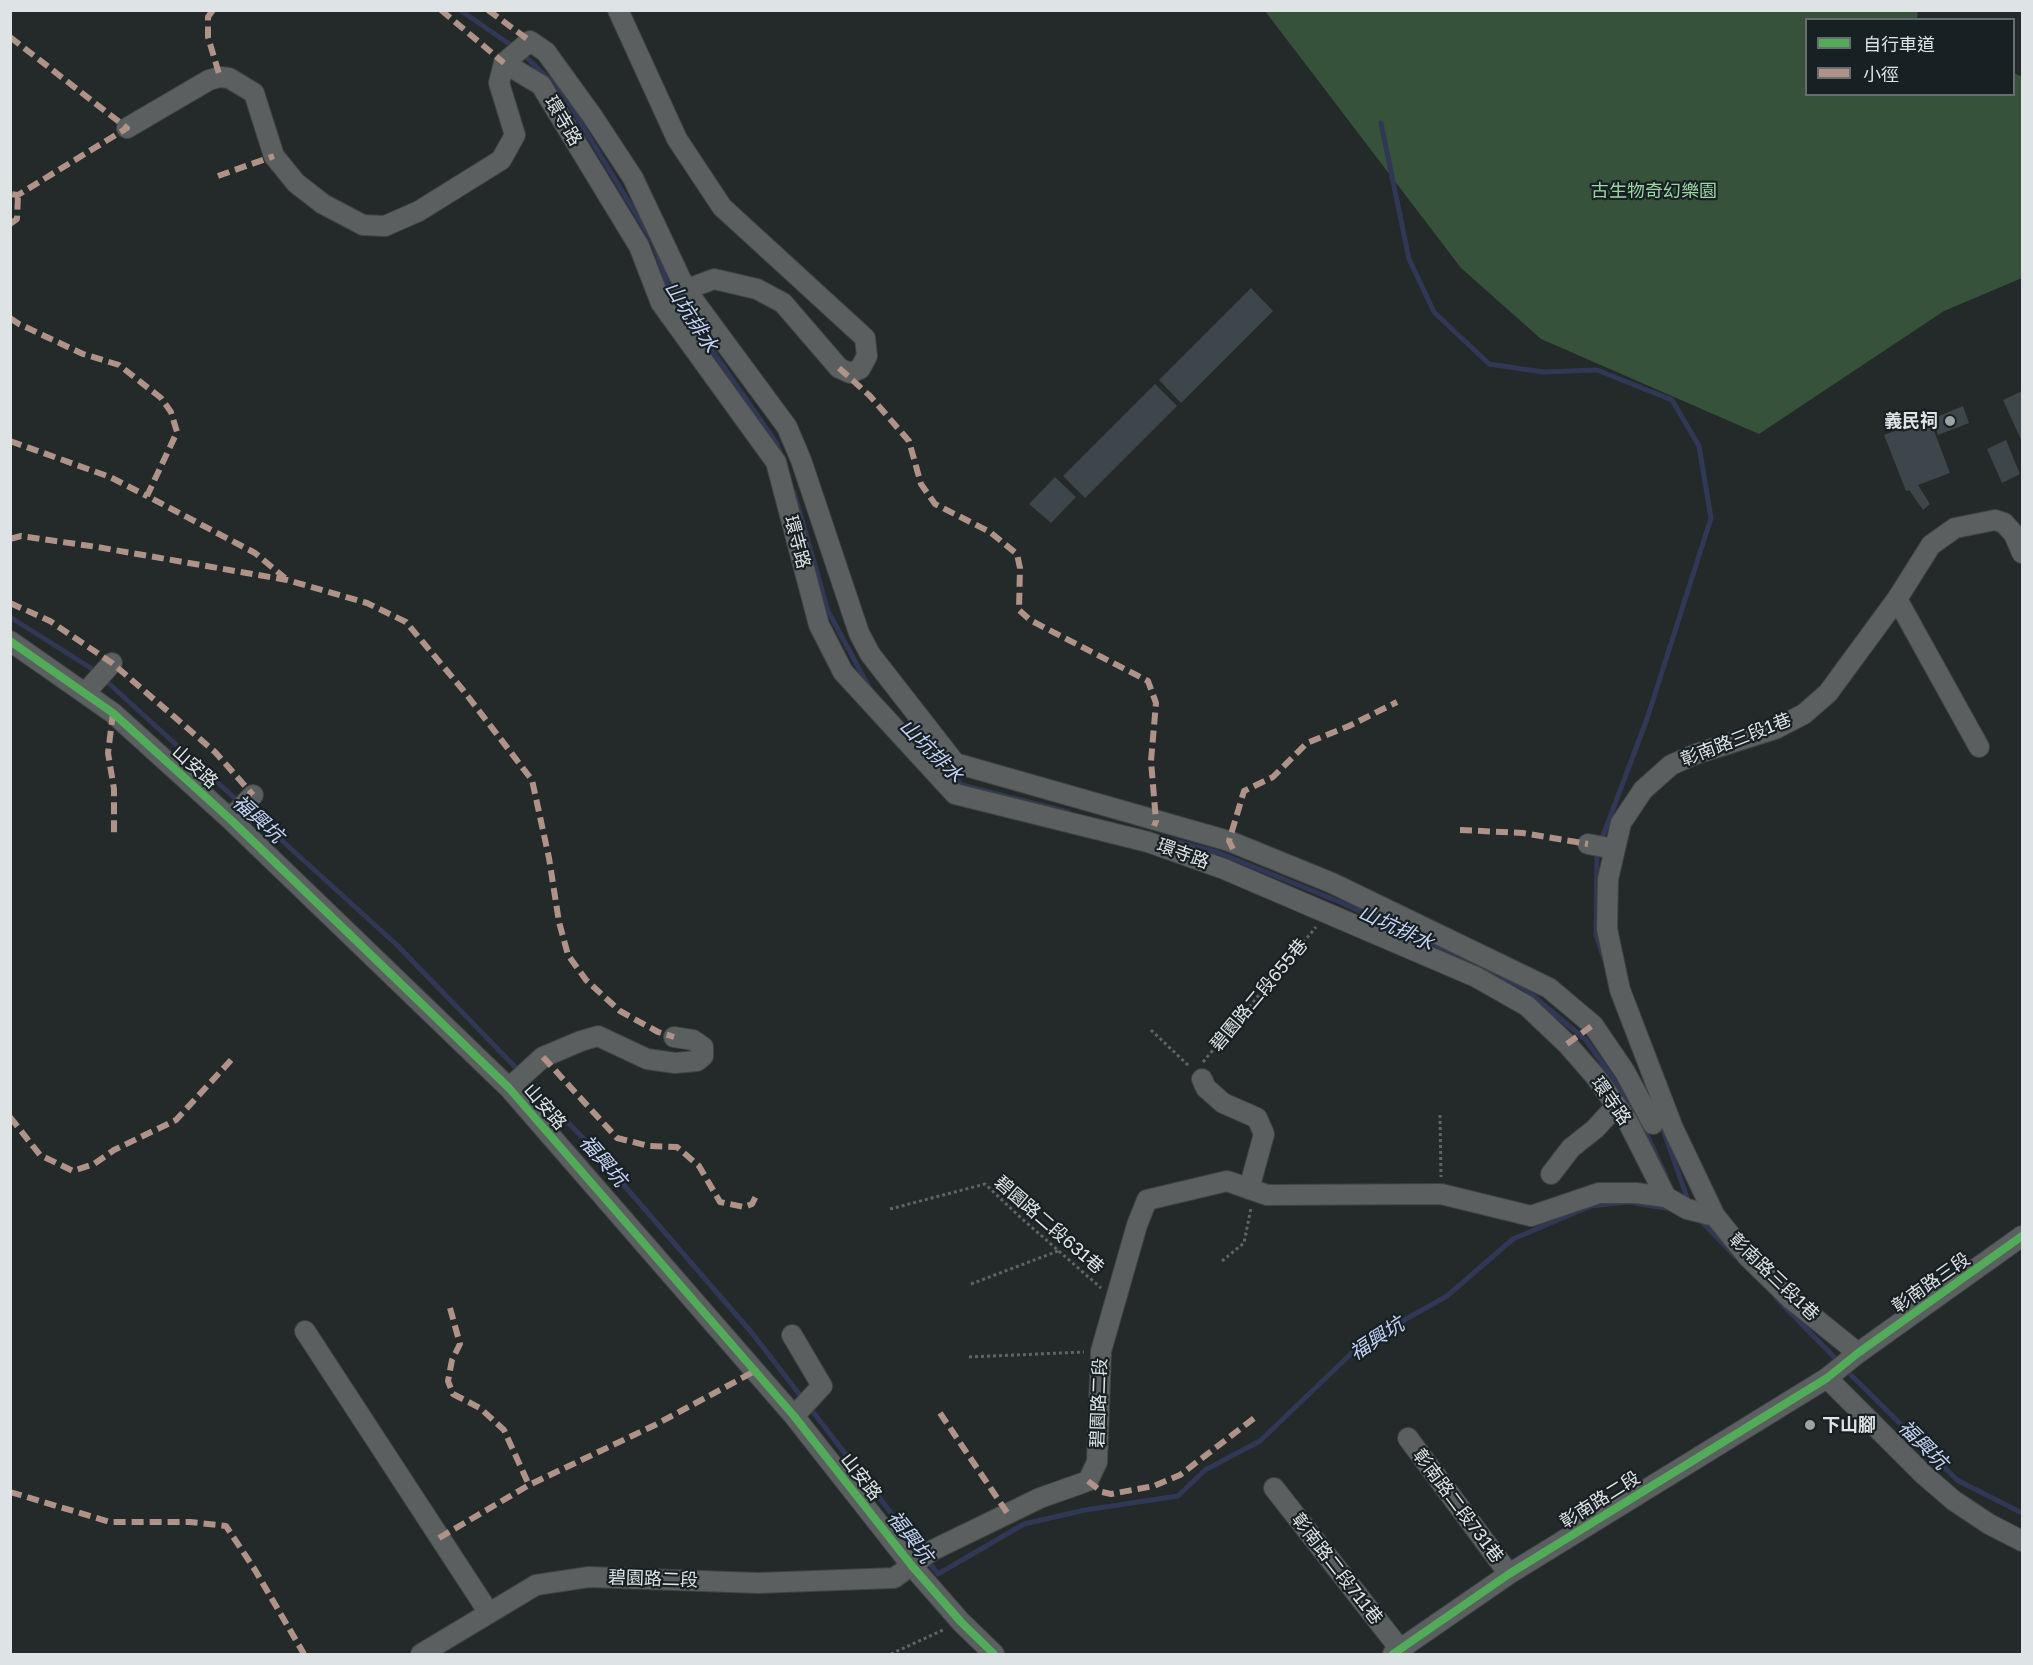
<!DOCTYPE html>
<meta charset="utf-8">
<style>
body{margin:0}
#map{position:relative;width:2033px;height:1665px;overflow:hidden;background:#242929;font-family:"Golos Text","Noto Sans TC",sans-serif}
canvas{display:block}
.frame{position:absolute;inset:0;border:12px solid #dee4e5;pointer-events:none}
.legend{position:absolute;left:1805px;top:18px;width:210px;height:78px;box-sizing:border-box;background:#172022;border:2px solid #676e70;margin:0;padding:8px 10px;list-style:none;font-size:18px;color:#dee4e5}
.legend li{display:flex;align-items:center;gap:12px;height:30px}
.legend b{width:30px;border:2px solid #676e70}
</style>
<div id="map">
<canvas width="2033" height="1665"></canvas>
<div class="frame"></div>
<ul class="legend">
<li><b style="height:8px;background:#51ab58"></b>自行車道</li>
<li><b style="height:8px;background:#af9288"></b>小徑</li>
</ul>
</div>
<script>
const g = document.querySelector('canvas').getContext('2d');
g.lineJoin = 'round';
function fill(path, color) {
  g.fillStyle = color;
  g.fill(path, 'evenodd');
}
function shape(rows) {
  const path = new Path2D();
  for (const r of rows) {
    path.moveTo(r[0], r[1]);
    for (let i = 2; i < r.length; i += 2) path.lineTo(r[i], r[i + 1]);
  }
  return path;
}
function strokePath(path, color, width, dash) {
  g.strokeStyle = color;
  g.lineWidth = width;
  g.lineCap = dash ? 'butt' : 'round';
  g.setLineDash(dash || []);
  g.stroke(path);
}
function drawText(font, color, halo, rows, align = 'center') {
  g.font = font + ' "Golos Text","Noto Sans TC",sans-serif';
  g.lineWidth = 4.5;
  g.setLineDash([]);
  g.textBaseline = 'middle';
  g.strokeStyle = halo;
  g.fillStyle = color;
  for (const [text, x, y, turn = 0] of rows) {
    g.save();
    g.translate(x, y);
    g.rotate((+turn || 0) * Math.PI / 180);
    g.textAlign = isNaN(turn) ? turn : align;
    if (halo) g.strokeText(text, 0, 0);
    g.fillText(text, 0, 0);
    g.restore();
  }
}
const green = shape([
 [1265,11,1918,11,1917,19,1806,20,1806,94,2014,94,2014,73,2022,77,2022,278,1944,311,1759,434,1541,339,1461,268]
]);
const stream = shape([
 [460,10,515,48],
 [523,54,562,92,653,242,669,288,777,444,781,455],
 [1381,123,1409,259,1434,312,1489,364,1543,372,1597,370,1672,400,1699,446,1711,518,1647,719,1601,841],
 [794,492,828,611,870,689],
 [10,617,97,672],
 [104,679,239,802],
 [940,764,962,785,1068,812],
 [246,808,397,945,520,1072],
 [1164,838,1217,852,1340,902,1525,989,1586,1040,1621,1090,1648,1137,1666,1176],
 [1597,850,1596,935,1604,959],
 [526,1079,583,1138,752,1333,922,1553],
 [1660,1121,1689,1203],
 [1698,1218,1736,1257],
 [1776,1298,1839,1362],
 [1845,1369,1957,1480,2022,1513],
 [927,1560,938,1574,1024,1524,1085,1510,1178,1496,1205,1470,1260,1441,1360,1345,1447,1296,1513,1239,1591,1206,1628,1202,1671,1209]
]);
const building = shape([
 [1251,288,1273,311,1181,403,1159,380],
 [1155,384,1177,406,1085,498,1063,476],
 [2022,391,2022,442,2003,400],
 [1963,406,1969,423,1938,435,1932,419],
 [1925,417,1928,421,1930,420,1950,473,1918,485,1930,504,1923,510,1909,490,1906,491,1884,435,1913,424,1912,422],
 [2006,440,2020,474,2002,483,1987,449],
 [1055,477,1076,497,1051,523,1029,504]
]);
const path = shape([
 [1151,1030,1190,1067],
 [1203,1062,1316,927],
 [1440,1115,1441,1177],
 [890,1209,985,1184,1020,1217,1101,1288],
 [1222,1261,1244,1243,1251,1208],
 [971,1284,1058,1251],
 [969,1357,1084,1352],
 [891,1654,943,1630]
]);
const minor = shape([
 [618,10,677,139,722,207,865,338,867,356,860,369,850,373,839,368,783,303,757,289,714,279,682,291,661,303],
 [504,63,530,41,546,52,593,117,633,178,686,290,787,427,801,460,859,633,870,654,955,763,1229,841,1332,883,1549,988,1593,1025,1625,1072,1653,1124],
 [127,128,209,80,220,77,229,78,254,93,274,156,296,183,323,204,363,225,385,226,419,211,501,160,515,135,499,83,504,63,541,85,639,246,661,303,776,462,819,625,843,672,955,794,1148,842,1224,869,1476,977,1527,1006,1567,1044,1595,1076,1628,1122,1666,1197],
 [1897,599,1979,747],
 [10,641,113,713,230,819,509,1088,794,1416,912,1566,961,1622,994,1654],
 [86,692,112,663],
 [230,819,253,795],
 [1588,844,1615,849],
 [1202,1079,1206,1088,1223,1103,1257,1118,1264,1134,1249,1189],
 [509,1088,543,1057,581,1041,598,1036,647,1059,675,1063,697,1061,703,1056,703,1047,693,1040,674,1037],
 [1551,1174,1571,1148,1595,1129,1616,1106],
 [305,1331,489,1613],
 [792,1335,822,1386,794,1416],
 [1858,1353,1791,1299,1748,1257,1715,1216,1673,1128,1620,990,1607,929,1608,879,1621,823,1643,790,1671,765,1696,754,1775,729,1804,714,1828,693,1897,599,1931,545,1955,528,1995,520,2004,523,2014,534,2022,553],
 [1827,1378,1923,1474,1953,1500,1989,1524,2022,1541],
 [1408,1438,1509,1574],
 [1274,1488,1400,1649],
 [421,1654,536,1585,589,1577,758,1583,894,1578,933,1550,1040,1498,1088,1481,1097,1462,1101,1351,1137,1225,1147,1200,1227,1181,1267,1195,1441,1194,1531,1216,1599,1193,1636,1193,1666,1197,1687,1209,1715,1216],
 [1393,1654,1509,1574,1827,1378,1858,1353,2022,1236]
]);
const quiet = shape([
 [213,10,208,17,208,37,220,77],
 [441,10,504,63],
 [488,10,530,41],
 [10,37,127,128,18,195,10,194],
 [218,176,274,156],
 [10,224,17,219,18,195],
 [10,318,19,324,83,354,119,365,161,398,171,412,177,432,147,496,255,553,285,578],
 [839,368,870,396,909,441,921,484,935,504,990,532,1017,554,1020,568,1019,610,1030,620,1148,681,1156,703,1151,761,1156,821,1154,826],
 [10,441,110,477,147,496],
 [10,539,21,536,97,547,287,580,367,603,406,622,463,690,532,780,549,858,559,922,568,955,586,980,620,1011,658,1032,674,1037],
 [10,603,50,621,112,663,215,752,253,795],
 [113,713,108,753,114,789,114,837],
 [1460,830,1523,833,1588,844],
 [1233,849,1229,841,1244,791,1273,777,1307,743,1349,726,1397,702],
 [1567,1044,1593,1025],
 [543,1057,617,1138,649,1146,677,1147,699,1166,720,1202,744,1207,752,1204,757,1194],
 [10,1117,40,1155,73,1171,94,1164,114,1150,176,1120,233,1058],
 [450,1308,460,1344,452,1360,448,1381,453,1394,480,1408,504,1430,529,1485],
 [940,1413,1008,1514],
 [1088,1481,1102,1492,1111,1494,1154,1486,1180,1475,1257,1416],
 [10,1492,110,1522,190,1522,226,1526,255,1570,304,1654],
 [439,1538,529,1485,655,1425,755,1371]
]);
const cycleway = shape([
 [10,641,113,713,230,819,509,1088,794,1416,912,1566,961,1622,994,1654],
 [1393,1654,1509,1574,1827,1378,1858,1353,2022,1236]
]);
const markers = [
 [1950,421,6,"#9da3a3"],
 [1810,1425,6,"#9da3a3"]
];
const streetNames = [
 ["環寺路",563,121,59],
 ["環寺路",797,542,75],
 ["彰南路三段1巷",1736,740,-21],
 ["山安路",195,767,42],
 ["環寺路",1183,854,20],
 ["碧園路二段655巷",1259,995,-50],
 ["環寺路",1611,1101,55],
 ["山安路",545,1107,49],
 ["碧園路二段631巷",1049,1225,41],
 ["彰南路三段1巷",1774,1277,44],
 ["彰南路三段",1931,1283,-35],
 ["碧園路二段",1099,1403,-88],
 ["山安路",861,1477,52],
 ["彰南路二段",1600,1500,-32],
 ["彰南路二段731巷",1458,1506,53],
 ["彰南路二段711巷",1337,1569,52],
 ["碧園路二段",653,1579,2]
];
const parkNames = [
 ["古生物奇幻樂園",1654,191]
];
const poiNames = [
 ["義民祠",1938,421],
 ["下山腳",1822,1425,"left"]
];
const waterNames = [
 ["山坑排水",691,317,57],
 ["山坑排水",931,751,45],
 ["福興坑",258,819,42],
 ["山坑排水",1396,928,25],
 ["福興坑",603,1161,49],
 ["福興坑",1377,1339,-33],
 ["福興坑",1923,1445,45],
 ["福興坑",910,1537,52]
];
fill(green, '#36523b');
strokePath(stream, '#303856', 5);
fill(building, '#3d464a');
strokePath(minor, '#3f4344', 22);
strokePath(path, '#616464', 3, [3, 3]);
strokePath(minor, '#5b5f60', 20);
strokePath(quiet, '#af9288', 6, [12, 6]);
strokePath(cycleway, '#51ab58', 8);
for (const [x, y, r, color] of markers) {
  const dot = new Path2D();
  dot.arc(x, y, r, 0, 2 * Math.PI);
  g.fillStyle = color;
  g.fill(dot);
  strokePath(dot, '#172022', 2);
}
drawText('18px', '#dee4e5', '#172022', streetNames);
drawText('18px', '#9dd5a4', '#172022', parkNames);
drawText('bold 18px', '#dee4e5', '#172022', poiNames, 'right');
drawText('italic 20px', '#c6d2f7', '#172022', waterNames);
</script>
